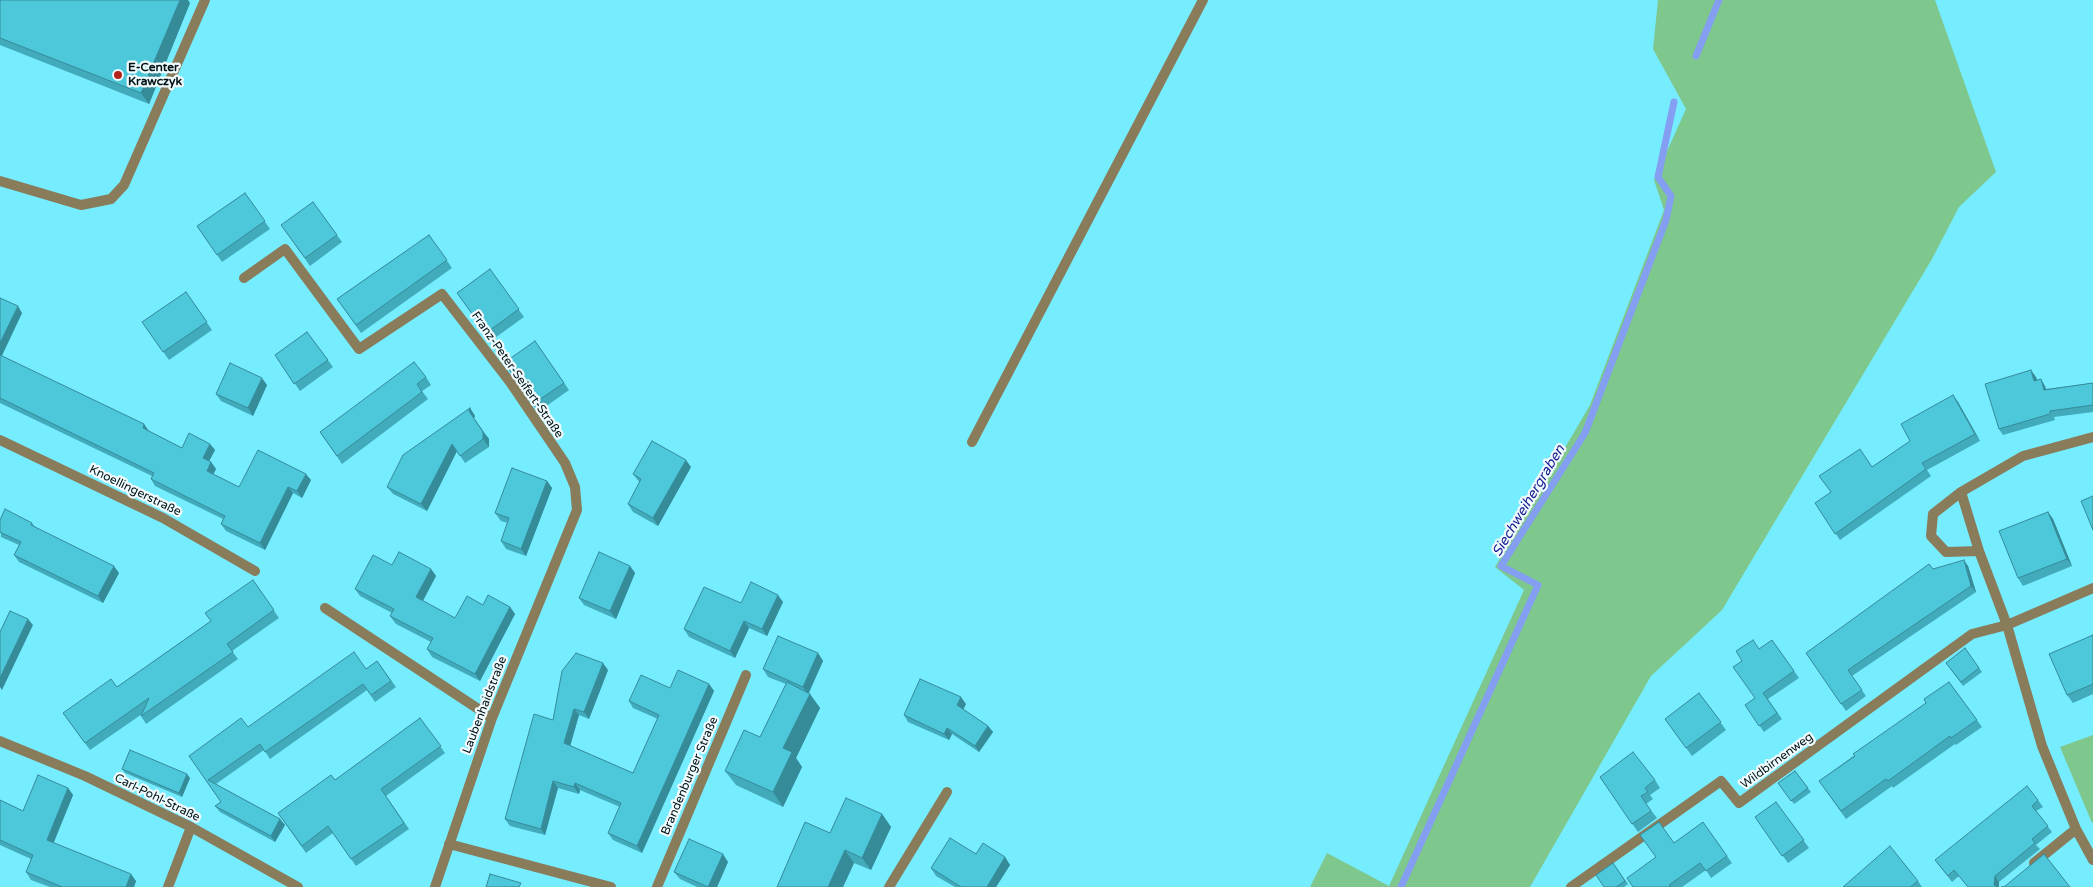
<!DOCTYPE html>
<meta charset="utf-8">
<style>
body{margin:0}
canvas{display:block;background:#76ecff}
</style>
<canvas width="2093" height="887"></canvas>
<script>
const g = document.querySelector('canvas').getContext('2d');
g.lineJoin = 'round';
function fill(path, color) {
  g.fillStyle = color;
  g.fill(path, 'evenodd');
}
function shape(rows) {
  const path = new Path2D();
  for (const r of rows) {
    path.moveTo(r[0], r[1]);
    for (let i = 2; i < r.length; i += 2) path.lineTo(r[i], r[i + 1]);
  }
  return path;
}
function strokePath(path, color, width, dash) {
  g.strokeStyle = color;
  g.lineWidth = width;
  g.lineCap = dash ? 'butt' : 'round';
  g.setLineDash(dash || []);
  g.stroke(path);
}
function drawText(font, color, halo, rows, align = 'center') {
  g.font = font + ' "Varela Round",sans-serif';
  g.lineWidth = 4.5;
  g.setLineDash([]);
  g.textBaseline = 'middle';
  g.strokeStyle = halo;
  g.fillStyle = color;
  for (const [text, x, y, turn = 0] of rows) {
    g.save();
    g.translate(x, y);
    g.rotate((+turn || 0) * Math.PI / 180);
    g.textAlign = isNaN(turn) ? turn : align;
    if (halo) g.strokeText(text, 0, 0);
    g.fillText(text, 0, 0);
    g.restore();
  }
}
const green = shape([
 [1658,0,1935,0,1996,172,1959,207,1932,259,1722,610,1651,676,1530,887,1310,887,1327,853,1389,886,1524,590,1495,567,1590,405,1664,210,1654,180,1686,109,1653,49],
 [2093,735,2093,822,2092,823,2060,747]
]);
const stream = shape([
 [1696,56,1719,0],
 [1401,887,1538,585,1501,566,1585,433,1666,220,1671,196,1658,177,1674,102]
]);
const lane = shape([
 [972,442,1203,0]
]);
const street = shape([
 [0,181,81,205,111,199,124,185,205,0],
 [244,278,285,249,359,349,442,294,510,382,565,463,575,487,577,510,492,718,435,887],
 [0,440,163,518,255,571],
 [1961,492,1979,551,2007,625,2042,746,2076,829,2093,860],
 [1979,551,1946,552,1931,536,1933,514,1961,492,2023,456,2093,437],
 [325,608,492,718],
 [0,741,85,776,191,827,298,887],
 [449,844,611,887],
 [2034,863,2076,829],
 [168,887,191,827],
 [657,887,746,675],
 [889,887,947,792],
 [1571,887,1721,781,1739,803,1972,634,2007,625,2093,588]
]);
const wall = shape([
 [0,0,190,3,149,104,0,45],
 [245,193,270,229,222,262,197,226],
 [313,202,342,242,310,266,281,225],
 [429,235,452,268,361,333,337,299],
 [490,269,524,317,492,340,457,293],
 [186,292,212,330,169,360,142,322],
 [0,298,22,313,2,356,182,448,210,444,215,450,209,461,211,462,216,469,213,474,239,487,311,480,302,498,293,493,265,550,226,531,221,524,223,519,155,486,151,479,152,476,0,403],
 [307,332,333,367,300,391,275,355],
 [535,341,569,390,538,412,508,368],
 [426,377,431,385,422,391,428,399,342,464,320,432],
 [2036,377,2037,380,2045,386,2046,389,2093,383,2093,412,2054,417,2055,420,2003,435,1999,429],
 [267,385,253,416,221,401,216,394],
 [1953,395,1958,402,1980,441,1927,470,1931,476,1840,540,1815,503,1872,467,1910,441],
 [470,408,475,416,474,418,489,439,489,447,465,463,457,451,427,511,393,494,387,487],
 [691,467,658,526,633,512,628,504,640,483,633,474],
 [547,481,552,488,526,556,506,549,501,541,508,523,501,521,495,513],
 [2048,512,2053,519,2072,566,2023,586,2018,578],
 [0,520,32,523,36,528,119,573,103,603,19,562,14,555,19,545,1,537],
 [392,565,431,569,436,576,423,601,455,618,483,605,510,607,515,614,480,681,432,657,427,649,431,642,396,624,390,616,392,613,360,596,355,589],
 [630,566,635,573,616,619,584,605,579,598],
 [1968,566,1976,592,1852,676,1866,696,1846,711,1806,653,1933,569],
 [253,580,279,618,232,651,238,659,146,724,141,716,142,714,90,750,63,713,117,687,211,621],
 [783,602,767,636,749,628,735,658,689,637,684,629,741,603],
 [2093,635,2093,694,2073,703,2067,695],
 [1772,640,1799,678,1768,699,1782,719,1764,732,1745,705,1755,698,1759,649],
 [1965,648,1982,672,1963,686,1946,663],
 [818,653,823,661,809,693,820,708,796,758,802,767,783,807,736,785,725,771,760,737,786,684,768,677,763,669],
 [377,661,396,687,375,702,367,690,270,759,264,750,216,784,280,819,285,825,275,842,220,812,215,806,221,802,189,756,366,669],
 [608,670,589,719,579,715,570,746,633,773,658,719,633,708,629,701,670,688,709,684,714,691,642,853,613,840,608,833,620,807,580,790,579,794,558,788,545,835,510,826,505,819,553,720],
 [1949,682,1982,727,1956,745,1955,744,1893,788,1892,786,1846,819,1819,781,1926,703],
 [1699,693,1726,730,1692,756,1665,719],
 [966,704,963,709,988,726,993,732,979,752,952,734,949,740,908,722,904,715],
 [420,718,445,753,386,796,409,829,356,866,333,833,306,853,278,813,335,780],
 [122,769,190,778,182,797,125,773],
 [1795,771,1811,792,1794,804,1778,783],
 [1600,777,1655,780,1660,788,1650,795,1653,799,1646,804,1657,818,1638,832],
 [68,788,73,795,53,843,136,881,134,887,50,887,31,880,26,872,31,859,0,845,0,800,23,811],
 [2038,800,2043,807,2036,811,2052,832,2036,845,2040,849,1999,882,1999,887,1968,887,1959,876,1952,882,1935,860],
 [1776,802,1809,848,1788,863,1755,817],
 [882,814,891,827,871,870,854,863,843,887,777,887,830,833],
 [1703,822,1732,863,1711,878,1706,870,1682,887,1633,887,1674,843],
 [976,854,1005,857,1010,865,996,887,955,887,936,876,931,868],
 [728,862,717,887,697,887,680,879,674,872],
 [1613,863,1628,884,1624,887,1604,887],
 [1918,881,1922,887,1843,887]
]);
const shadedWall = shape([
 [180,0,188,0,190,3,149,104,141,93],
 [18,306,22,313,0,359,0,343],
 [2031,370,2036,377,2039,387,2034,381],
 [262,378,267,385,253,416,248,408],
 [2041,379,2045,386,2048,396,2044,390],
 [1953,395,1958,402,1980,441,1975,434],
 [470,408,475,416,474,418,469,411],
 [144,424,149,431,143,428],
 [483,432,489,439,489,447,483,439],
 [210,444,215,450,207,465,203,458],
 [452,444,457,451,427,511,421,504],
 [686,460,691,467,658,526,653,518],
 [211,462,216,469,212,477,207,471],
 [306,474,311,480,302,498,297,491],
 [547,481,552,488,526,556,521,549],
 [288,487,293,493,265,550,260,543],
 [2048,512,2053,519,2072,566,2067,559],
 [1964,560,1968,566,1976,592,1971,586],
 [114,566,119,573,103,603,98,596],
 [630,566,635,573,616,619,610,611],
 [431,569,436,576,421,604,416,597],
 [778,595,783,602,767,636,762,629],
 [510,607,515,614,480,681,475,674],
 [28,619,33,625,2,690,0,687,0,678],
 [744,621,749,628,735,658,730,651],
 [818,653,823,661,808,694,803,687],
 [603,663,608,670,589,719,584,712],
 [709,684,714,691,642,853,637,846],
 [810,694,820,708,796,758,802,767,783,807,773,792,783,748],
 [961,697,966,704,962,712,957,705],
 [574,709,579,715,569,750,564,743],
 [988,726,993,732,979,752,975,746],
 [947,728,952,734,949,740,944,734],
 [187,774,190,778,182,797,179,793],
 [553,781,558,788,545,835,541,829],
 [575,783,580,790,579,794,574,787],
 [68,788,73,795,52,847,47,840],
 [882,814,891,827,871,870,862,858],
 [280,819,285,825,275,842,271,836],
 [845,850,854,863,843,887,828,887],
 [723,854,728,862,717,887,708,887],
 [1005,857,1010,865,996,887,987,887],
 [131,874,136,881,134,887,126,887],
 [1995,876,1999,882,1999,887,1996,887,1994,885]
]);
const building = shape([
 [0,0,180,0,141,93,0,38,0,0],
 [245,193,265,221,217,255,197,226,245,193],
 [313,202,337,235,305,258,281,225,313,202],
 [429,235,447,260,356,325,337,299,429,235],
 [490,269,519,309,486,333,457,293,490,269],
 [186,292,207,322,163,352,142,322,186,292],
 [0,298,18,306,0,343,0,298],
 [307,332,328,360,294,384,275,355,307,332],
 [535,341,564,383,533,404,508,368,508,360,535,341],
 [0,355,144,424,143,428,182,448,189,433,210,444,203,458,211,462,207,471,239,487,258,450,306,474,297,491,288,487,260,543,221,524,225,516,151,479,154,473,0,398,0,355],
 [414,362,426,377,417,384,422,392,337,456,320,432,414,362],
 [230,363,262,378,248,408,216,394,230,363],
 [2031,370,2034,381,2041,379,2044,390,2093,383,2093,405,2050,411,2050,414,1999,429,1985,384,2031,370],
 [1953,395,1975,434,1922,463,1926,469,1835,534,1815,503,1831,492,1819,476,1860,449,1872,467,1910,441,1901,424,1953,395],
 [470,408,469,411,483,432,483,439,460,456,452,444,421,504,387,487,403,455,470,408],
 [652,441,686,460,653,518,628,504,641,479,633,474,652,441],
 [512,468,547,481,521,549,501,541,509,518,495,513,512,468],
 [2093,496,2093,530,2081,501,2093,496],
 [5,509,32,523,31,525,114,566,98,596,14,555,21,542,0,532,0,520,5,509],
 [2048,512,2067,559,2018,578,1999,531,2048,512],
 [399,552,431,569,416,597,455,618,467,596,483,605,488,595,510,607,475,674,427,649,433,638,390,616,394,609,355,589,373,555,392,565,399,552],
 [599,552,630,566,610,611,579,598,599,552],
 [1964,560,1971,586,1848,670,1862,690,1841,704,1806,653,1929,564,1933,569,1964,560],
 [253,580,274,610,227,644,233,652,141,716,149,698,85,743,63,713,111,679,117,687,147,666,211,621,205,613,253,580],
 [751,582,778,595,762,629,744,621,730,651,684,629,704,587,741,603,751,582],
 [10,611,28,619,0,678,0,632,10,611],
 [2093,635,2093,684,2067,695,2049,654,2093,635],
 [778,636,818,653,803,687,763,669,778,636],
 [1753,640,1759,649,1772,640,1794,671,1763,693,1777,713,1759,726,1745,705,1755,698,1733,667,1742,661,1736,651,1753,640],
 [1965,648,1979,668,1961,682,1946,663,1965,648],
 [354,652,366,669,377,661,391,681,371,695,363,684,265,752,260,744,208,780,280,819,271,836,215,806,221,802,189,756,241,718,248,727,354,652],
 [576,653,603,663,584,712,574,709,564,743,633,773,659,715,629,701,641,675,670,688,678,670,709,684,637,846,608,833,621,803,575,783,574,787,553,781,541,829,505,819,534,714,553,720,562,671,576,653],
 [920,679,961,697,957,705,988,726,975,746,947,728,944,734,904,715,920,679],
 [787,682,810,694,783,748,792,752,773,792,725,771,744,730,760,737,787,682],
 [1949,682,1977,720,1951,738,1950,736,1888,781,1886,779,1841,811,1819,781,1855,756,1853,754,1926,703,1924,699,1949,682],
 [1699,693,1721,722,1686,748,1665,719,1699,693],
 [420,718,441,746,381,789,404,823,351,859,328,826,302,846,278,813,331,775,335,780,420,718],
 [130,750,187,774,179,793,122,769,130,750],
 [1633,752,1655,780,1645,788,1648,792,1641,796,1651,811,1632,824,1600,777,1633,752],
 [1795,771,1808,788,1791,801,1778,783,1795,771],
 [38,775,68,788,47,840,131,874,126,887,62,887,26,872,33,855,0,840,0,800,23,811,38,775],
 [2027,786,2038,800,2032,806,2048,826,2032,839,2035,843,1995,876,1994,885,1997,887,1968,887,1954,870,1948,876,1935,860,2027,786],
 [846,798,882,814,862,858,845,850,828,887,777,887,805,822,830,833,846,798],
 [1776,802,1804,840,1782,856,1755,817,1776,802],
 [1659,822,1674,843,1703,822,1727,856,1706,871,1700,863,1669,885,1671,887,1633,887,1627,878,1656,857,1640,835,1659,822],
 [950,838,976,854,983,843,1005,857,987,887,961,887,931,868,950,838],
 [689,839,723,854,708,887,674,872,689,839],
 [1890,846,1918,881,1910,887,1843,887,1890,846],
 [2044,854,2070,887,2001,887,2004,887,2044,854],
 [1613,863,1625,881,1616,887,1604,887,1596,875,1613,863],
 [490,874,521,883,519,887,486,887,490,874]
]);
const markers = [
 [118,75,5,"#b22319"]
];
const poiNames = [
 ["E-Center",128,68],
 ["Krawczyk",128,82]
];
const streetNames = [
 ["Franz-Peter-Seifert-Straße",517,375,55],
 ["Knoellingerstraße",135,491,26],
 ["Laubenhaidstraße",485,705,-69],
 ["Wildbirnenweg",1777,761,-36],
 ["Brandenburger Straße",690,776,-67],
 ["Carl-Pohl-Straße",157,798,26]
];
const waterNames = [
 ["Siechweihergraben",1529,501,-59]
];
fill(green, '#7ec78d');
strokePath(stream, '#849ff1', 7);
strokePath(lane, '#897c5b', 10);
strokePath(street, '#897c5b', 10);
fill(wall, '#42abbb');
fill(shadedWall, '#368b99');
fill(building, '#4dc7da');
strokePath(building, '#368b99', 1);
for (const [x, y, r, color] of markers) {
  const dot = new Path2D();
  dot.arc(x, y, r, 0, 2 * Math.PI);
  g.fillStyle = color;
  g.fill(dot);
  strokePath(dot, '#f1fbfd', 2);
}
drawText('bold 12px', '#001216', '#f1fbfd', poiNames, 'left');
drawText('12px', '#001216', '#f1fbfd', streetNames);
drawText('italic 14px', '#171a92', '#f1fbfd', waterNames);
</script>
